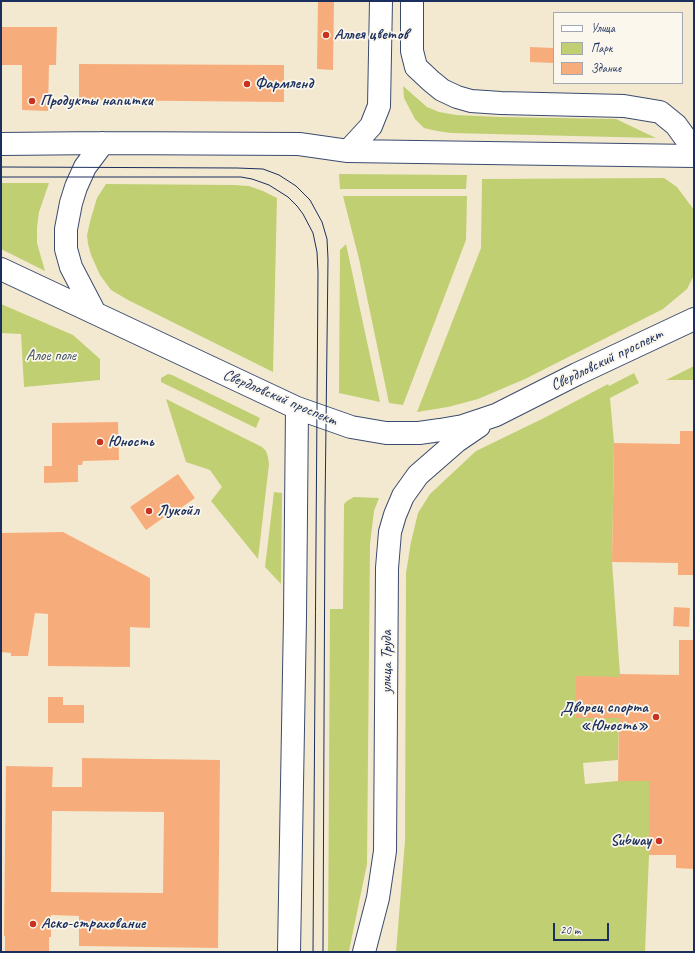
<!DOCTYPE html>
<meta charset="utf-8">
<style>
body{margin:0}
#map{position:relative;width:695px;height:953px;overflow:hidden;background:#f3e9d1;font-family:Caveat,sans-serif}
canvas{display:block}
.frame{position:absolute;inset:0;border:2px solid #1b2f5e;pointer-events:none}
.legend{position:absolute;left:553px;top:12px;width:130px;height:72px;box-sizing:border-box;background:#fbf7ec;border:1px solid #a1a7b3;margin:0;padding:5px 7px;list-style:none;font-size:12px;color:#1b2f5e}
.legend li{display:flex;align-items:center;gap:8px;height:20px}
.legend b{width:20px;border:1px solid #a1a7b3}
.scale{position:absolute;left:553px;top:923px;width:56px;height:18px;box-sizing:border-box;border:2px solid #1b2f5e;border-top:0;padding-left:5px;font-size:12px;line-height:14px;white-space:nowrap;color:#1b2f5e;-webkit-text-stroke:3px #fbf7ec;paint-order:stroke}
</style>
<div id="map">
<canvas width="695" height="953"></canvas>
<div class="frame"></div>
<ul class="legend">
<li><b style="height:5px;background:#fff"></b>Улица</li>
<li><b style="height:11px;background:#c0cf72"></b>Парк</li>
<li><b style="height:11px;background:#f7ad7b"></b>Здание</li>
</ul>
<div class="scale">20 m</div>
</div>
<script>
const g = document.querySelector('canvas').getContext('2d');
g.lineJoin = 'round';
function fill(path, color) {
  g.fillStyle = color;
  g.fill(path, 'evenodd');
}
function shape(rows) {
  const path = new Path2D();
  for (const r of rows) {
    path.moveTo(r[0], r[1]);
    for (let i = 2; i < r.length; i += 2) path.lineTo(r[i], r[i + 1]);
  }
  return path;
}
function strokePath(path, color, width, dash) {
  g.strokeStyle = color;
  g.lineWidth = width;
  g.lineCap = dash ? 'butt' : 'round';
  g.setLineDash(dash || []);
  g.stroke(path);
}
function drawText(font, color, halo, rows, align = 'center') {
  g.font = font + ' Caveat,sans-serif';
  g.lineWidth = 3.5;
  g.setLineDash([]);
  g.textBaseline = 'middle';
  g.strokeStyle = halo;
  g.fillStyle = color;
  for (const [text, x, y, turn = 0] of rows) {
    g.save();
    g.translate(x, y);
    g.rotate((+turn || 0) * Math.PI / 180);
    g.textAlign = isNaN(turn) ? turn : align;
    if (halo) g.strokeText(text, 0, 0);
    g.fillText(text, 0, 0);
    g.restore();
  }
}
const green = shape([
 [403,86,427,107,439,112,456,115,499,117,616,119,656,138,451,133,437,131,424,128,415,119,404,98],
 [339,174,467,175,466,189,340,189],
 [664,178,677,187,694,210,694,275,687,289,663,309,525,379,478,399,448,407,417,412,481,248,482,179],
 [1,183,49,183,39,212,37,227,37,243,45,271,1,249],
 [106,184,233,185,249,186,263,191,277,198,273,372,128,300,111,290,100,275,91,255,88,244,87,235,91,218,97,198],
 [343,196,467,196,466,240,403,405,389,403,359,259],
 [346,244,380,402,339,393,340,250],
 [1,304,73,335,100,359,100,380,24,387,21,334,1,333],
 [694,366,694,380,666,380],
 [634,373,639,383,610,398,614,443,612,562,620,674,618,760,583,763,585,784,618,781,649,781,649,855,645,952,396,952,405,841,406,573,411,542,418,513,430,494,476,451,544,418,608,384,609,386],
 [168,374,172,375,260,418,256,428,161,382,161,378],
 [166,399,262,447,266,451,268,457,269,464,258,559,211,501,222,487,210,470,186,462],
 [274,492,282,493,281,584,265,567],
 [354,497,379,498,374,511,370,544,367,864,349,951,328,951,330,609,343,609,344,508,344,504,347,501]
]);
const building = shape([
 [318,1,334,1,333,70,317,69],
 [1,27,57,27,56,65,49,65,48,111,22,110,22,65,1,65],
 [530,47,554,48,554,63,530,62],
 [79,64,284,65,284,102,79,100],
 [118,422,119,460,83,461,82,465,78,465,78,482,44,483,44,466,52,466,52,423],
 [680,431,694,431,694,575,678,575,678,563,612,562,614,443,680,444],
 [178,474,195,498,171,515,170,513,146,530,130,507],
 [63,532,150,578,150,628,130,627,130,667,48,666,48,614,35,613,28,656,11,656,11,653,1,652,1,533],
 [674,607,690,608,689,627,673,626],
 [679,640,694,640,694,869,676,868,676,855,649,855,649,781,618,781,619,718,576,718,576,676,619,677,620,674,679,675],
 [48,697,63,697,63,705,84,705,84,723,48,723],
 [82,758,220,760,218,948,79,946,79,916,51,915,51,937,49,937,49,952,5,952,5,936,4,936,6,766,53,767,52,787,82,787],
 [52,811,164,812,163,893,51,892]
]);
const major = shape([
 [412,1,412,51,416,67,431,81,442,90,457,97,471,101,501,103,624,106,660,112,676,125,694,150],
 [1,144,103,143,299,144,348,151,694,156],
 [348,151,371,126,379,106,381,1],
 [1,269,297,408,351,427,386,433,419,433,440,430,463,426,496,415,577,374,694,319],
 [95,313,71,267,66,249,66,229,71,203,76,187,85,167,103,143],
 [289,952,295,617,297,408],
 [364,952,378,898,385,851,387,568,390,532,395,515,403,496,418,475,457,441,479,426]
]);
const tram = shape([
 [1,167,237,168,263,169,279,175,296,186,310,200,322,222,327,239,328,259,325,508,323,952],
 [1,177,241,177,252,179,269,185,288,197,297,206,303,214,313,233,317,252,318,272,313,952]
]);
const markers = [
 [326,35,4,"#c8321e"],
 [247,84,4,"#c8321e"],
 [32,101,4,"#c8321e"],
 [100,442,4,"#c8321e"],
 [149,511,4,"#c8321e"],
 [656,717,4,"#c8321e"],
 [659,841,4,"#c8321e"],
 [33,924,4,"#c8321e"]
];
const poiNames = [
 ["Аллея цветов",334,35],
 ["Фармленд",255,84],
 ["Продукты напитки",40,101],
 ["Юность",108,442],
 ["Лукойл",157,511],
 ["Дворец спорта",648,708,"right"],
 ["«Юность»",648,726,"right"],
 ["Subway",651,841,"right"],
 ["Аско-страхование",41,924]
];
const parkNames = [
 ["Алое поле",51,356]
];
const streetNames = [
 ["Свердловский проспект",607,360,-26],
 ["Свердловский проспект",280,398,23],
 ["улица Труда",387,662,-90]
];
fill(green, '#c0cf72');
fill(building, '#f7ad7b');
strokePath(major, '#3b4b6f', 24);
strokePath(major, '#fff', 22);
strokePath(tram, '#1b2f5e', 1);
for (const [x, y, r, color] of markers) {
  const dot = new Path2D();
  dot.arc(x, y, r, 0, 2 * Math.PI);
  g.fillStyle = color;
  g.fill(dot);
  strokePath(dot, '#fbf7ec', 1.5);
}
drawText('bold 16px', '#1b2f5e', '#fbf7ec', poiNames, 'left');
drawText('16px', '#445763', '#fbf7ec', parkNames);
drawText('16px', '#1b2f5e', '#fbf7ec', streetNames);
</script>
